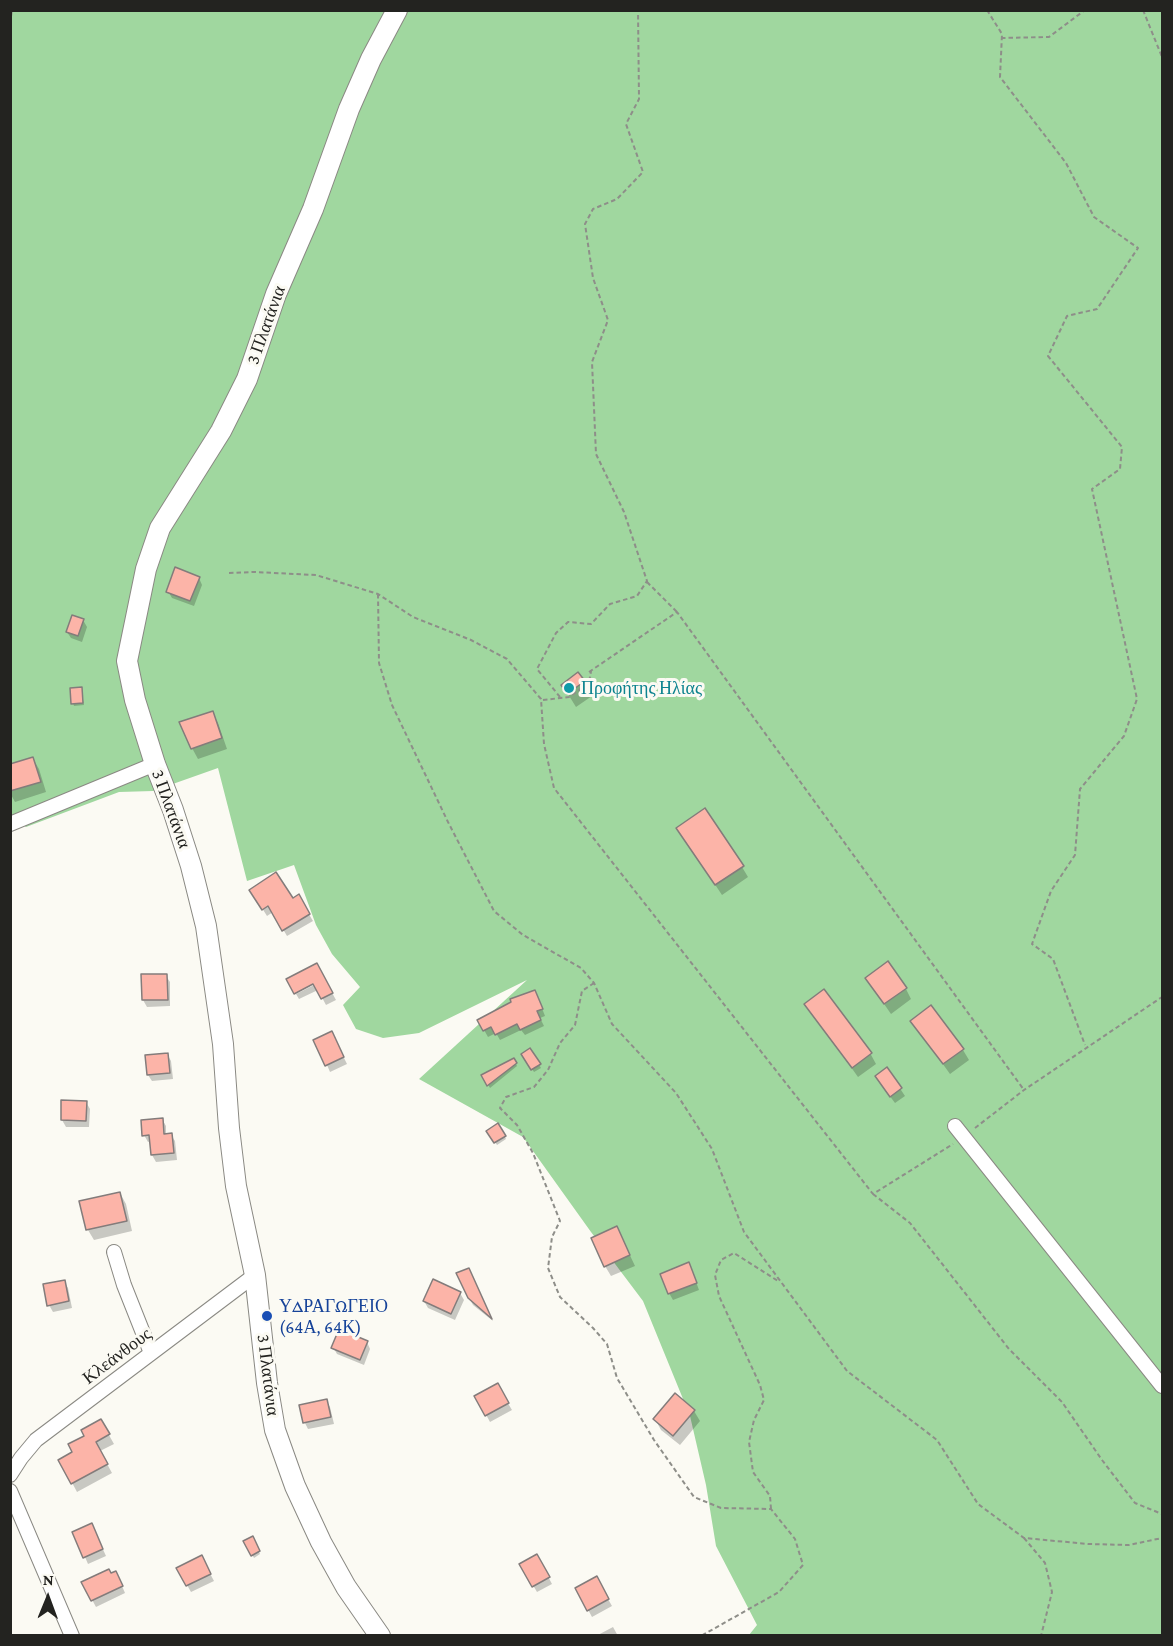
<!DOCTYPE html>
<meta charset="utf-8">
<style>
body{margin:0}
#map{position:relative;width:1173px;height:1646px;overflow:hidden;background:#fbfaf3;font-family:"Crimson Pro",serif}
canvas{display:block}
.frame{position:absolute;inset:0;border:12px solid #232320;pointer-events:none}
.north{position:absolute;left:18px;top:1568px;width:60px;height:60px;-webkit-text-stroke:4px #fbfaf3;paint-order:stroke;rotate:1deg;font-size:16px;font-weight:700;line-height:24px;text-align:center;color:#232320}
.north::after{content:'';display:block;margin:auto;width:21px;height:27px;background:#232320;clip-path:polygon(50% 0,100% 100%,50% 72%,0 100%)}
</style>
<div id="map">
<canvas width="1173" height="1646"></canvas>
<div class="frame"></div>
<div class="north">N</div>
</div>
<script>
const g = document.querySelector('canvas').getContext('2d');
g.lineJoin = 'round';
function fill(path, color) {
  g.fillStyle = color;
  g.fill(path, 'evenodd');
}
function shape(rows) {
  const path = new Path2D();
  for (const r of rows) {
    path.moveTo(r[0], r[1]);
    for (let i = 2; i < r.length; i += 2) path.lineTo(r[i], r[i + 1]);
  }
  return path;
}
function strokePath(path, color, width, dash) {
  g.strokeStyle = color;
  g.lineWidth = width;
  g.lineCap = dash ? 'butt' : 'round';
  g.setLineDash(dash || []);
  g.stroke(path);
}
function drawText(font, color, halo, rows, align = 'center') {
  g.font = font + ' "Crimson Pro",serif';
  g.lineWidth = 6;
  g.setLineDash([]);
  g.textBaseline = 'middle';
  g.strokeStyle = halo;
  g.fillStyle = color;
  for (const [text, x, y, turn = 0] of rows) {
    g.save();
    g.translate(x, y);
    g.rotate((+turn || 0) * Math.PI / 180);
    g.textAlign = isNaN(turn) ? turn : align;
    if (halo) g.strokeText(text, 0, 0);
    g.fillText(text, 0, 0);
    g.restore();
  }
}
const green = shape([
 [11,11,1162,11,1162,1635,749,1635,757,1625,716,1546,706,1485,690,1416,643,1301,591,1232,523,1137,419,1079,527,980,419,1033,383,1038,356,1029,343,1005,360,987,332,954,316,925,294,865,247,881,218,768,153,791,119,792,26,827,11,816]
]);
const shadow = shape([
 [199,578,202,585,194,606,172,598,168,591],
 [83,620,87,627,82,642,71,638,67,632],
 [578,674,592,696,576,707,563,686],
 [81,689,84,705,74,706,73,703],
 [212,712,218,723,227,749,198,759,192,748],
 [33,759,39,769,46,792,15,802,10,793,10,766],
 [684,838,742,867,748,877,722,895],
 [298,896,313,921,287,936,273,912,267,916,255,897,292,900],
 [317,965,336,1000,326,1005,318,990,299,999,296,994,320,982],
 [143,976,166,976,170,982,170,1006,147,1007,143,1000],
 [873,988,906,989,911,999,891,1014],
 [538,998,545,1016,540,1018,544,1026,525,1035,521,1030,500,1040,496,1033,488,1037,479,1021],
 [806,1004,870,1053,876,1064,858,1077],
 [912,1021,963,1050,969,1060,950,1074],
 [335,1040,347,1064,330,1072,327,1065],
 [530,1050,541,1068,534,1072,523,1055],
 [167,1054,171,1061,173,1079,152,1081,148,1075],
 [514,1060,517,1066,490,1088,483,1076],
 [887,1069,905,1096,895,1103,880,1083],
 [86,1102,90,1109,89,1127,66,1127,62,1120],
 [162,1119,166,1126,166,1135,171,1135,175,1141,177,1160,156,1162,152,1155,151,1141,148,1142,144,1135],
 [498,1125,506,1139,497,1145,488,1131],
 [120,1193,126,1204,132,1231,94,1240,88,1230,81,1203],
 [617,1228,635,1266,611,1276,605,1266],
 [692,1271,699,1290,673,1300,669,1293],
 [472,1276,493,1321,473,1305,469,1298],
 [64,1281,68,1288,72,1308,53,1312,49,1305],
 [460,1293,464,1300,455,1320,428,1308,424,1301],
 [367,1342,370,1349,364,1365,337,1354,333,1347],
 [497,1385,512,1410,490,1422,476,1396],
 [326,1401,330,1407,334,1424,308,1429,305,1423,301,1406],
 [694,1411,700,1421,680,1445,661,1430,655,1419],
 [101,1421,114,1444,100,1451,112,1473,77,1492,60,1460,74,1453],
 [95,1532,106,1556,88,1564,85,1557],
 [252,1538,260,1554,254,1558,245,1541],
 [537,1556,552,1584,537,1592,521,1565],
 [205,1564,214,1581,191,1592,178,1569],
 [596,1578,612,1606,592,1617,577,1589],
 [119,1579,125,1593,96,1607,83,1583],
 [613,1627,618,1636,596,1636]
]);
const building = shape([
 [175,567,200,577,190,601,166,592,175,567],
 [72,615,84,619,78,636,66,632,72,615],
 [578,672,585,681,567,694,561,685,578,672],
 [82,687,83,703,71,704,70,688,82,687],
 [213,711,222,738,191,749,179,722,213,711],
 [33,757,41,782,10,791,10,764,33,757],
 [705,808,744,866,715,885,676,828,705,808],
 [276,872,293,898,299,894,310,914,282,931,268,906,262,910,249,890,276,872],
 [888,961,907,988,884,1004,865,978,888,961],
 [317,963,333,993,321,999,313,984,294,994,286,979,317,963],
 [141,974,167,974,168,1000,142,1000,141,974],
 [824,989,872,1053,852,1068,804,1004,824,989],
 [535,990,543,1009,537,1011,541,1020,520,1030,517,1024,495,1035,491,1027,483,1031,477,1020,511,1002,510,999,535,990],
 [931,1005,964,1049,943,1064,910,1021,931,1005],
 [332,1031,344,1057,325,1066,313,1040,332,1031],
 [530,1048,541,1064,531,1070,521,1054,530,1048],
 [168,1053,170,1073,147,1075,145,1055,168,1053],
 [514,1058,517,1063,487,1086,481,1075,514,1058],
 [887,1067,902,1088,890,1097,875,1076,887,1067],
 [61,1100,87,1101,86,1121,61,1120,61,1100],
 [163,1118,164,1134,172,1133,174,1153,151,1155,149,1135,142,1136,141,1120,163,1118],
 [498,1123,506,1136,494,1143,486,1131,498,1123],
 [120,1192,127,1221,86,1230,79,1201,120,1192],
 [617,1226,630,1255,604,1267,591,1238,617,1226],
 [689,1262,697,1283,668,1294,660,1274,689,1262],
 [469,1268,492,1319,468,1298,456,1273,469,1268],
 [433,1279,461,1292,451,1314,423,1301,433,1279],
 [65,1280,69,1301,47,1306,43,1284,65,1280],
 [339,1329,368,1341,360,1360,331,1348,339,1329],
 [498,1383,509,1403,485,1416,474,1396,498,1383],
 [675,1393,695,1410,673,1436,653,1419,675,1393],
 [327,1399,331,1417,303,1423,299,1405,327,1399],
 [101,1419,110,1434,96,1442,108,1464,71,1484,58,1460,72,1452,68,1444,84,1436,81,1430,101,1419],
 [92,1523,103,1549,83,1558,72,1532,92,1523],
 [253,1536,260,1551,251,1556,243,1541,253,1536],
 [537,1554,550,1577,532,1587,519,1564,537,1554],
 [202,1555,211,1574,186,1586,176,1568,202,1555],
 [109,1569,111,1573,116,1571,123,1586,91,1601,81,1582,109,1569],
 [597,1576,609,1599,587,1611,575,1588,597,1576]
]);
const path = shape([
 [987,10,1002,34,1000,77,1066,163,1094,217,1138,248,1097,309,1067,316,1048,356,1122,447,1120,469,1092,489,1137,699,1124,736,1080,789,1075,855,1051,891,1032,944,1053,959,1085,1045],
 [1143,10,1162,57],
 [10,23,12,10],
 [1001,38,1049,37,1085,10],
 [229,573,254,572,316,575,378,594,413,617,471,640,507,659,541,699,544,744,554,788,873,1194,953,1144],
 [647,582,677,612],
 [378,594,379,663,392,705,448,822,494,911,523,935,581,968,594,983,612,1024,676,1093,712,1149,744,1232,847,1371,937,1440,978,1504,1024,1538,1088,1544,1129,1545,1162,1538],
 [589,672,677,612,1024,1090],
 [560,697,537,669,556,633,568,622,591,624,610,604,637,596,647,581,624,512,596,454,592,362,608,320,593,278,585,224,593,209,617,199,643,172,626,124,639,99,638,10],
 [543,700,569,697,589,683,591,671],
 [594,983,582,991,575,1025,560,1043,548,1070,534,1087,506,1097,500,1108,517,1125,533,1153,560,1221,552,1237,548,1268,560,1297,593,1328,607,1344,617,1378,654,1440,694,1497,721,1508,771,1509,795,1539,803,1565,779,1592,701,1636],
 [975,1128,1024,1090,1162,997],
 [873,1194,910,1223,1009,1349,1062,1402,1102,1460,1135,1503,1162,1514],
 [771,1509,770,1496,753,1472,749,1442,754,1420,764,1400,760,1385,719,1296,715,1275,721,1260,734,1253,778,1281],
 [1024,1538,1045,1563,1052,1592,1041,1636]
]);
const street = shape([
 [10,824,155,764],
 [955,1126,1162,1386],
 [114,1252,124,1285,151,1353],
 [10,1475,21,1458,36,1440,255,1275],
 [10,1491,72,1636]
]);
const secondary = shape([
 [380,1636,346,1587,321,1542,295,1486,275,1430,267,1383,255,1275,236,1186,229,1128,223,1044,206,926,191,866,173,810,155,764,135,700,127,661,146,569,160,528,221,431,247,379,276,294,313,209,349,109,371,59,397,10]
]);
const markers = [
 [569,688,6,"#0f9aa8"],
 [267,1316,6,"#1a4fb4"]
];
const streetNames = [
 ["3 Πλατάνια",266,325,-70],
 ["3 Πλατάνια",171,809,70],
 ["Κλεάνθους",117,1356,-37],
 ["3 Πλατάνια",268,1375,83]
];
const cultureNames = [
 ["Προφήτης Ηλίας",581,688]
];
const transitNames = [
 ["ΥΔΡΑΓΩΓΕΙΟ",279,1306],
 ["(64Α, 64Κ)",279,1327]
];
fill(green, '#a0d79f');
fill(shadow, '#0003');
fill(building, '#fcb4a8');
strokePath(building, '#837c7b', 1.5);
strokePath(street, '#8a8983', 16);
strokePath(secondary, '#8a8983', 22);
strokePath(path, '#8e8e89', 2, [4.5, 3]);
strokePath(street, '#fff', 14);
strokePath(secondary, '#fff', 20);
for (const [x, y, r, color] of markers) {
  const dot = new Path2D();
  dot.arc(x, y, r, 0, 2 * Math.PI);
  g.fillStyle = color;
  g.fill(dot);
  strokePath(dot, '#fbfaf3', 2);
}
drawText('18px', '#232320', '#fbfaf3', streetNames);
drawText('18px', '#0d838f', '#fbfaf3', cultureNames, 'left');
drawText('18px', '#164399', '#fbfaf3', transitNames, 'left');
</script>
